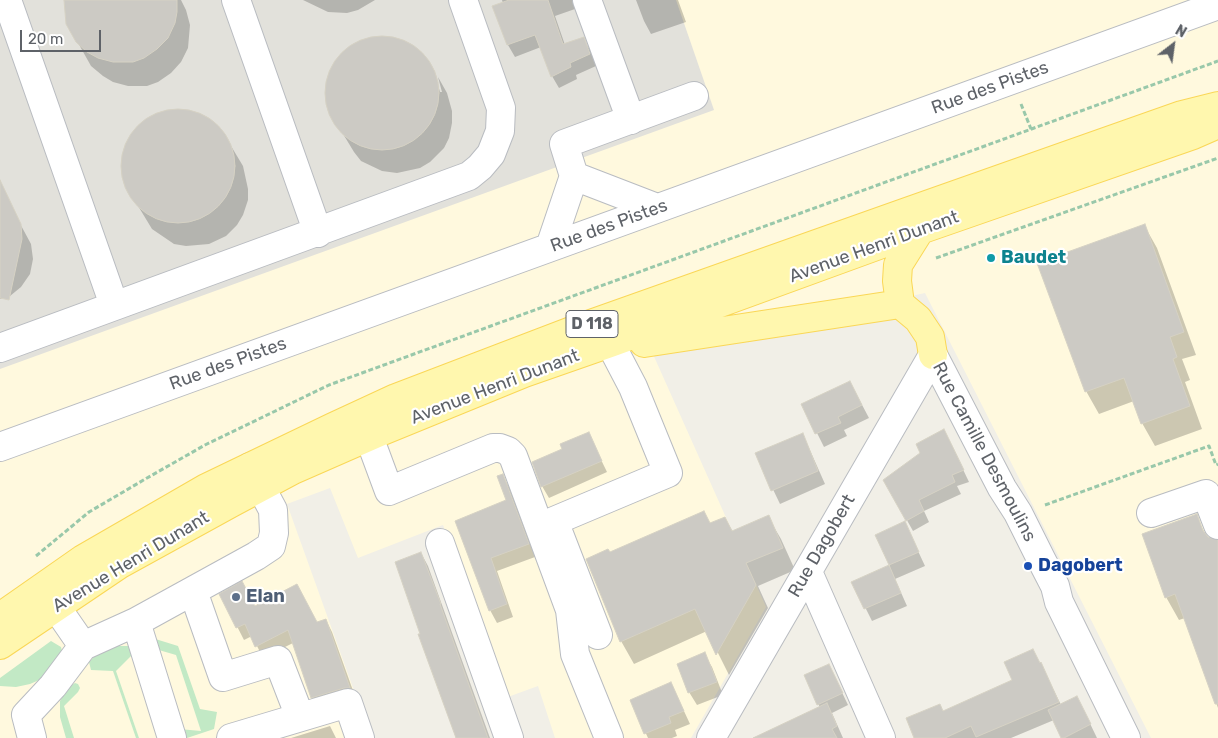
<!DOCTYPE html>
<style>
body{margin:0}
#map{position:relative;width:1218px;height:738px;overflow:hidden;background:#f1efe7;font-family:Rubik,sans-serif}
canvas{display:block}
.north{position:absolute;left:1148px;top:20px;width:50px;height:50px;-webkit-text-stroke:4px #fff;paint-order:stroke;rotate:30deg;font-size:14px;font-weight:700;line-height:20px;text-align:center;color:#5e6268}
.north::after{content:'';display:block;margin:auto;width:18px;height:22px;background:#5e6268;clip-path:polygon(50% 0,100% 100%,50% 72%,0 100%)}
.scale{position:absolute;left:20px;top:30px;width:81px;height:22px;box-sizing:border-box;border:2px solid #5e6268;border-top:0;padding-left:6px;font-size:15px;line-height:18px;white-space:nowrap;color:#5e6268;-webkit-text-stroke:4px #fff;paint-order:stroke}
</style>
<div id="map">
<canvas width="1218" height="738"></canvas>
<div class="north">N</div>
<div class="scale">20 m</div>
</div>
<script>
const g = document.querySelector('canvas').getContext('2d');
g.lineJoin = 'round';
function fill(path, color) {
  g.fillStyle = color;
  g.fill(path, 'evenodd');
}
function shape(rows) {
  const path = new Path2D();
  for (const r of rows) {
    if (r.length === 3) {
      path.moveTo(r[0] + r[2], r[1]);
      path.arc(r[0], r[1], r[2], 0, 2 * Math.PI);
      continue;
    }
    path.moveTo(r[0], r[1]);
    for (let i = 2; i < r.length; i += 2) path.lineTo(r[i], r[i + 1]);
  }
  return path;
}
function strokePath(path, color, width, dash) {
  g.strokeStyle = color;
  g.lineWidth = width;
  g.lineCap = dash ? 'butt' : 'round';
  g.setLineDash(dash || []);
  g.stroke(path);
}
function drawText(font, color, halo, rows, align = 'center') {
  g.font = font + ' Rubik,sans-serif';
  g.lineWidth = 4.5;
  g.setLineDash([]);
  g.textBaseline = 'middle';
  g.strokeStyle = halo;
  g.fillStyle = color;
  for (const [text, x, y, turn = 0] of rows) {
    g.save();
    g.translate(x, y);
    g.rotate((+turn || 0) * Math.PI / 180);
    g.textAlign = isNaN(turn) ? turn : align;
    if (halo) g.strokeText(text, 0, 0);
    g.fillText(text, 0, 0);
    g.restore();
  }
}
const commercial = shape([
 [0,0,1218,0,1218,738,1151,738,925,293,652,352,766,607,691,738,555,738,538,686,505,698,443,525,358,558,330,488,287,504,371,738,0,738]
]);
const industrial = shape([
 [0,0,676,0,714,110,0,369]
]);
const green = shape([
 [149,637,178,646,200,709,217,712,214,729,187,738,182,738,179,729,201,731,176,655,152,648],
 [51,641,61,647,62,651,46,677,30,684,16,687,0,686,0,678],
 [104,646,129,646,132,655,116,671,139,738,136,738,113,671,91,670,89,662],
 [75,683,78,684,80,688,78,692,64,706,74,738,66,738,60,717,60,701,69,687]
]);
const shadow = shape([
 [66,0,181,0,186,10,190,25,188,48,181,62,171,73,158,82,147,86,128,86,113,82,103,76,91,66,77,41],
 [303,0,375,0,358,10,347,13,328,12],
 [502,0,572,0,575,9,555,16,565,45,583,39,590,50,596,66,576,75,577,79,559,88,552,76,541,47,515,57,508,45,494,7,503,3],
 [636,0,678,0,686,22,651,34,644,21],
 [390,37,401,40,418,50,423,55,436,75,434,72,440,92,442,92,438,77,447,93,452,111,452,123,449,138,444,148,430,162,420,168,397,173,382,171,361,161,354,152,331,114,327,91,328,80,332,68,344,53,353,46,371,38],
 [174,110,193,112,204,117,214,123,228,141,243,166,248,189,248,200,243,215,237,225,226,236,209,244,186,246,174,244,152,229,129,191,125,180,123,160,127,145,137,129,152,117,163,113],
 [0,199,13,211,24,231,31,244,33,259,30,274,21,287,10,296,0,299],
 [1144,225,1157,248,1196,355,1182,359,1190,380,1185,382,1202,429,1155,446,1142,423,1134,401,1099,414,1086,391],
 [850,382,869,418,844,430,847,436,824,447,803,405],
 [588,433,607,472,549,498,542,486,564,449],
 [802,435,809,448,825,484,780,504,756,454],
 [950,442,969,482,957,486,961,494,924,511,929,522,913,531,885,481],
 [502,475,509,487,535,557,497,571,513,617,497,623,490,610,457,522,507,501],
 [1195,516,1218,555,1218,708,1185,618,1179,620,1166,597],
 [768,517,781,539,795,570,758,586,768,608,729,675,707,631,634,664,621,641,587,559,710,524,725,518,733,532],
 [905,523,925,566,895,579,907,606,872,621,853,583,890,566,877,535],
 [421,553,428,566,490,738,456,738,420,635,422,634],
 [221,595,255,607,317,623,326,620,332,632,356,699,319,709,313,697,293,643,263,658,252,636,244,640],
 [704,654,712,667,723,695,697,705,689,692],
 [1041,664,1061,705,1084,711,1097,738,1063,738,1054,720,1011,738,916,738,943,712,1014,681],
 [829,665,848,705,832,713,843,738,753,738,820,707,818,704],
 [671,683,690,724,675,730,677,736,672,738,648,738,631,701],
 [330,726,336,738,291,738]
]);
const building = shape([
 [64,0,177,0,177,12,175,23,168,38,157,49,144,58,133,62,113,62,98,58,87,52,76,42,66,24,64,0],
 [509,0,548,0,563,44,584,37,590,54,570,63,571,67,551,77,535,35,507,45,492,6,509,0],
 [382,93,57],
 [178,166,57],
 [0,180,21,224,22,239,9,300,0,298,0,180],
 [1145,224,1184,332,1170,337,1177,357,1173,359,1190,406,1141,424,1124,378,1085,392,1037,263,1145,224],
 [850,381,862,405,838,417,841,423,815,434,801,404,850,381],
 [944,429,964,470,952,475,955,482,919,500,924,511,906,521,883,480,920,453,916,444,944,429],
 [589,432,602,461,541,487,532,462,562,449,560,444,589,432],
 [803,433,818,471,771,491,755,453,803,433],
 [503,474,529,544,491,558,507,604,489,611,455,521,506,500,497,476,503,474],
 [704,511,710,523,725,517,732,531,769,515,783,548,746,563,756,585,716,655,695,609,620,642,586,559,608,549,610,552,704,511],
 [1197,514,1203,531,1208,537,1218,540,1218,704,1215,704,1175,594,1165,598,1142,534,1197,514],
 [905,521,919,552,889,565,875,535,905,521],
 [421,552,441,604,440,604,488,738,456,738,418,634,420,634,395,562,421,552],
 [889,565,901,593,864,609,851,582,889,565],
 [242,581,255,606,297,584,317,622,326,619,350,688,344,688,311,698,288,630,255,647,245,624,236,628,219,594,242,581],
 [1033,649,1040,663,1041,662,1059,702,976,737,971,726,945,738,914,738,906,718,940,704,943,711,1012,680,1004,662,1033,649],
 [705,652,717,682,688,693,677,664,705,652],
 [829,664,843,693,817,705,804,675,829,664],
 [671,682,684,711,669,717,671,723,644,734,630,700,671,682],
 [1077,696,1091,724,1064,738,1061,738,1048,710,1077,696],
 [827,703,837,726,832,729,837,738,753,738,827,703]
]);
const path = shape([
 [1021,104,1031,129],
 [936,258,1218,158],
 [1045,505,1209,446,1216,465,1218,464],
 [36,556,89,512,147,478,205,445,329,385,1218,61]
]);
const minor = shape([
 [7,0,114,305],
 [236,0,318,233],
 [587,0,631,120],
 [657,208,574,176,564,144,694,96],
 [550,247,574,176],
 [0,348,469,176,480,167,491,154,500,131,501,108,463,0],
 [933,355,1002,488,1018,513,1041,559,1055,586,1059,602,1126,738],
 [369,437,389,491,493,448,500,448,508,451,513,456,570,610,575,654,609,738],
 [0,447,1218,5],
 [1151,513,1206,494,1218,525],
 [440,543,509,738],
 [808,572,881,738],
 [43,588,83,646,136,622,256,556,271,546,274,533,273,510,250,467],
 [193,591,223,677,278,660,300,717],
 [136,622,172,738],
 [598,635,554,521,668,473,633,387,610,343],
 [32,738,26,715,53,686,83,646],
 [231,738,348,703,360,738],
 [711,738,933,355]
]);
const major = shape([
 [920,230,898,265,897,281,900,304,918,319,930,337,933,355],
 [644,343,900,304],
 [0,617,83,559,206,488,333,427,396,398,574,330,907,212,1182,115,1218,106],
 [0,645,120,564,231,503,293,470,382,431,524,373,610,343,920,230,1193,135,1218,124]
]);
const markers = [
 [991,258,5,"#0f9aa8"],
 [1028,566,5,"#1a4fb4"],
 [236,597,5,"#5c6f8a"]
];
const shields = [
 [592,324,52]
];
const shieldNames = [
 ["D 118",592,324]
];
const streetNames = [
 ["Rue des Pistes",990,88,-20],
 ["Rue des Pistes",609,226,-20],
 ["Avenue Henri Dunant",874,247,-20],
 ["Rue des Pistes",228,364,-20],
 ["Avenue Henri Dunant",495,387,-21],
 ["Rue Camille Desmoulins",984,452,62],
 ["Rue Dagobert",822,546,-60],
 ["Avenue Henri Dunant",131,562,-31]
];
const cultureNames = [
 ["Baudet",1001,258]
];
const transitNames = [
 ["Dagobert",1038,566]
];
const serviceNames = [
 ["Elan",246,597]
];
fill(commercial, '#fff9de');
fill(industrial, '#e2e1db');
fill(green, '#c2e9c5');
fill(shadow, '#0003');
fill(building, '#cccac4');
strokePath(building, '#d6d2c4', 1);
strokePath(minor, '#b9bcc1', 30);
strokePath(major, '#fad757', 30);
strokePath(path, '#99c8aa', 3, [5, 2.5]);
strokePath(minor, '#fff', 28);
strokePath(major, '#fff7ae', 28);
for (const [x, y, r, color] of markers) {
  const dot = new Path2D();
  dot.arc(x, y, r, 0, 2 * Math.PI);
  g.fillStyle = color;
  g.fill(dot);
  strokePath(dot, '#fff', 2);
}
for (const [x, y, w] of shields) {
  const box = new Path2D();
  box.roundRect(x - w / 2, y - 13.5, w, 27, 4);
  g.fillStyle = '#fff';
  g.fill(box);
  strokePath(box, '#5e6268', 1);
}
drawText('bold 16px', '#5e6268', null, shieldNames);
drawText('18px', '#5e6268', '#fff', streetNames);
drawText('bold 18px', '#0d838f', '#fff', cultureNames, 'left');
drawText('bold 18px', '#164399', '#fff', transitNames, 'left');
drawText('bold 18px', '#4e5e75', '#fff', serviceNames, 'left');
</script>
